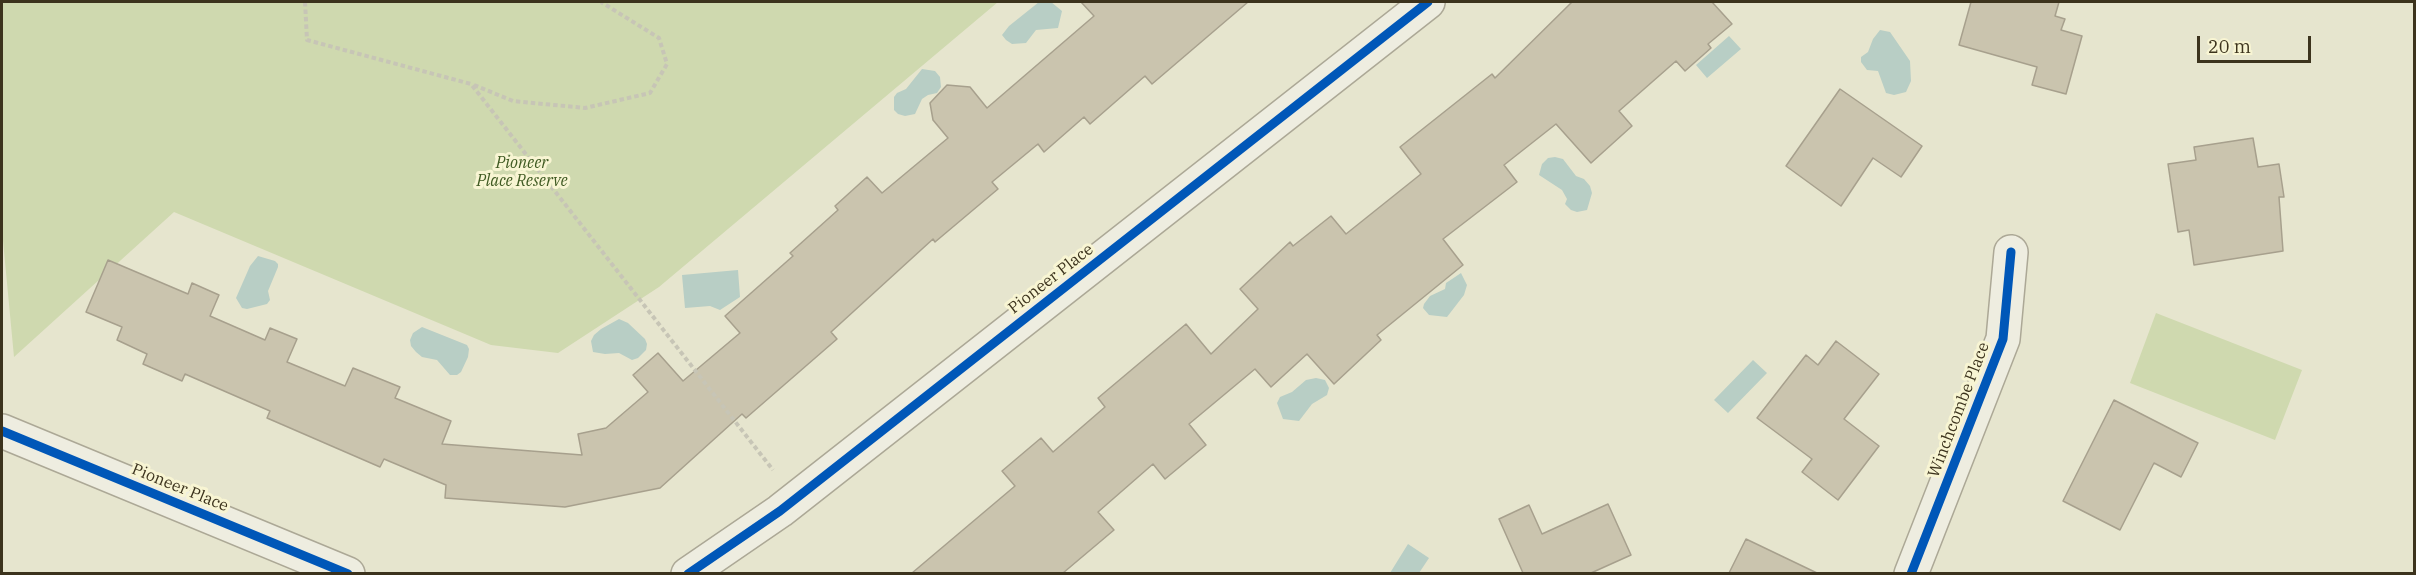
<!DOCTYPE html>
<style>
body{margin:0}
#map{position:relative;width:2416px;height:575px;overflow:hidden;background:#e6e5ce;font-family:"IBM Plex Serif",serif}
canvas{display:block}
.frame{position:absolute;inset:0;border:3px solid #3c331d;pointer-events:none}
.scale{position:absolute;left:2197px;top:36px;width:114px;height:27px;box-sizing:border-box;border:3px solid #3c331d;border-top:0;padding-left:8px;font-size:18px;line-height:21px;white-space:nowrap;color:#3c331d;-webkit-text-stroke:4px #f8f5d3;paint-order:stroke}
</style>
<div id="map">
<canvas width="2416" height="575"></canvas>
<div class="frame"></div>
<div class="scale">20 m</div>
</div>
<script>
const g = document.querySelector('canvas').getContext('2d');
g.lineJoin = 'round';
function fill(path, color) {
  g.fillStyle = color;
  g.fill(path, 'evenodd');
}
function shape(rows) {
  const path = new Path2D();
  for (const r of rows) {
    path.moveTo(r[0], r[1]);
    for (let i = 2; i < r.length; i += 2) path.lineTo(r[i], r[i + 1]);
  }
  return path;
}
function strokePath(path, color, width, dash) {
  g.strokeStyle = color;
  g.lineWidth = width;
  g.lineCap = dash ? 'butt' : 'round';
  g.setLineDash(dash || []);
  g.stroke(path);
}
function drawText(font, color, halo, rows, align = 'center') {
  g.font = font + ' "IBM Plex Serif",serif';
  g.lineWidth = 6;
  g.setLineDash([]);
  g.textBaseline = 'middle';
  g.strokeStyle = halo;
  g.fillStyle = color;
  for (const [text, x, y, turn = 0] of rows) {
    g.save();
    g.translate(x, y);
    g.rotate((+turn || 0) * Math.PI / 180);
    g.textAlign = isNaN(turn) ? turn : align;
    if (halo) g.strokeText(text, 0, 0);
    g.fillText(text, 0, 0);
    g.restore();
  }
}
const green = shape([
 [2,2,998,2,659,287,558,353,491,345,174,212,14,357,2,230],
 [2156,313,2302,370,2275,440,2130,383]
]);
const water = shape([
 [1039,2,1051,2,1062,11,1058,28,1036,30,1026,43,1012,44,1006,40,1002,35,1009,26],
 [1880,30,1890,32,1910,61,1911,81,1906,92,1894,95,1886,93,1878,71,1867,70,1861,62,1861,57,1868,52,1873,39],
 [1729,36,1741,49,1707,78,1696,65],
 [922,69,935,71,940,77,941,87,937,93,928,95,922,99,915,114,905,116,898,114,894,110,894,97,897,93,906,89],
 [1555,157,1563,159,1576,176,1584,179,1590,186,1592,193,1587,210,1577,212,1571,210,1565,204,1567,199,1562,190,1539,175,1542,164,1548,158],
 [258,256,275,261,278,264,278,267,268,291,270,300,267,304,247,309,242,308,236,298,250,266],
 [738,270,740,297,720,310,710,306,685,308,682,275],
 [1461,273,1467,285,1464,295,1447,317,1429,315,1423,308,1424,304,1430,296,1445,289,1446,283],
 [619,319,628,323,645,339,647,344,646,350,638,358,632,360,619,353,605,354,593,352,591,341,594,335,601,329],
 [422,327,467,345,469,349,468,357,461,372,457,375,450,375,437,360,422,357,416,352,411,346,410,340,413,333],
 [1753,360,1767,373,1728,413,1714,400],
 [1316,378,1325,380,1329,388,1327,395,1312,404,1299,421,1283,419,1277,403,1280,397,1292,392,1306,380],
 [1408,544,1429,558,1419,573,1390,573]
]);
const building = shape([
 [1081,2,1248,2,1152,84,1145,76,1090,124,1084,117,1044,152,1038,144,992,182,998,189,935,242,933,239,831,332,837,339,746,418,742,414,660,488,565,507,445,498,446,485,384,459,380,467,267,418,270,411,185,374,182,381,143,364,147,354,117,340,122,327,86,312,108,260,188,294,192,283,219,295,210,316,265,340,270,328,297,339,287,362,345,386,353,368,400,387,395,398,451,421,442,444,582,455,578,434,606,428,648,392,633,375,658,353,683,381,740,333,725,316,793,256,790,253,838,210,835,206,867,177,882,193,948,138,933,120,930,103,947,85,970,87,987,108,1094,16,1081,2],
 [1572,2,1712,2,1732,24,1708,44,1711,48,1685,71,1676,61,1619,111,1632,126,1591,163,1556,124,1504,165,1517,182,1443,239,1463,265,1377,335,1381,340,1334,384,1307,354,1271,387,1255,369,1189,424,1206,445,1165,479,1153,464,1098,512,1114,530,1063,573,912,573,1015,486,1002,471,1041,438,1053,452,1105,407,1098,398,1186,324,1211,354,1258,309,1240,289,1290,242,1293,246,1331,216,1346,234,1421,174,1400,147,1492,74,1495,78,1572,2],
 [1971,2,2059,2,2055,16,2065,19,2061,30,2082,36,2066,94,2032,85,2037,67,1959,45,1971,2],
 [1840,89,1922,146,1901,177,1873,158,1841,206,1786,166,1840,89],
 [2253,138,2258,167,2279,164,2284,197,2279,197,2283,251,2194,265,2189,230,2178,232,2168,164,2196,160,2194,147,2253,138],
 [1836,341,1879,374,1844,419,1879,446,1838,500,1802,472,1812,459,1757,418,1806,355,1818,365,1836,341],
 [2114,400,2198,443,2181,477,2154,463,2120,530,2063,501,2114,400],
 [1608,504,1631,555,1591,573,1523,573,1499,519,1529,505,1542,534,1608,504],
 [1746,539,1817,573,1729,573,1746,539]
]);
const path = shape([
 [305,2,307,40,471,84,773,470],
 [474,85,513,101,585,108,650,93,667,64,659,38,601,2]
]);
const minor = shape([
 [2,431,348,574],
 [688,574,780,511,1428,2],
 [1911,574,2003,339,2011,252]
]);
const cycleway = shape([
 [2,431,348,574],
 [688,574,780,511,1428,2],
 [1911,574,2003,339,2011,252]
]);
const parkNames = [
 ["Pioneer",522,163],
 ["Place Reserve",522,181]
];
const streetNames = [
 ["Pioneer Place",1051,279,-38],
 ["Winchcombe Place",1959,410,-69],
 ["Pioneer Place",180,488,22]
];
fill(green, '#cfd9af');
fill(water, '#b8cec5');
fill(building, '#cac4ae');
strokePath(building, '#a7a08d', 1.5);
strokePath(minor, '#aca896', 36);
strokePath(path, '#c7c5b6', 4, [4.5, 3]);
strokePath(minor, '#eeede0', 33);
strokePath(cycleway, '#0057b8', 9);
drawText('italic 16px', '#3f5a22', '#f8f5d3', parkNames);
drawText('16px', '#3c331d', '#f8f5d3', streetNames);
</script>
